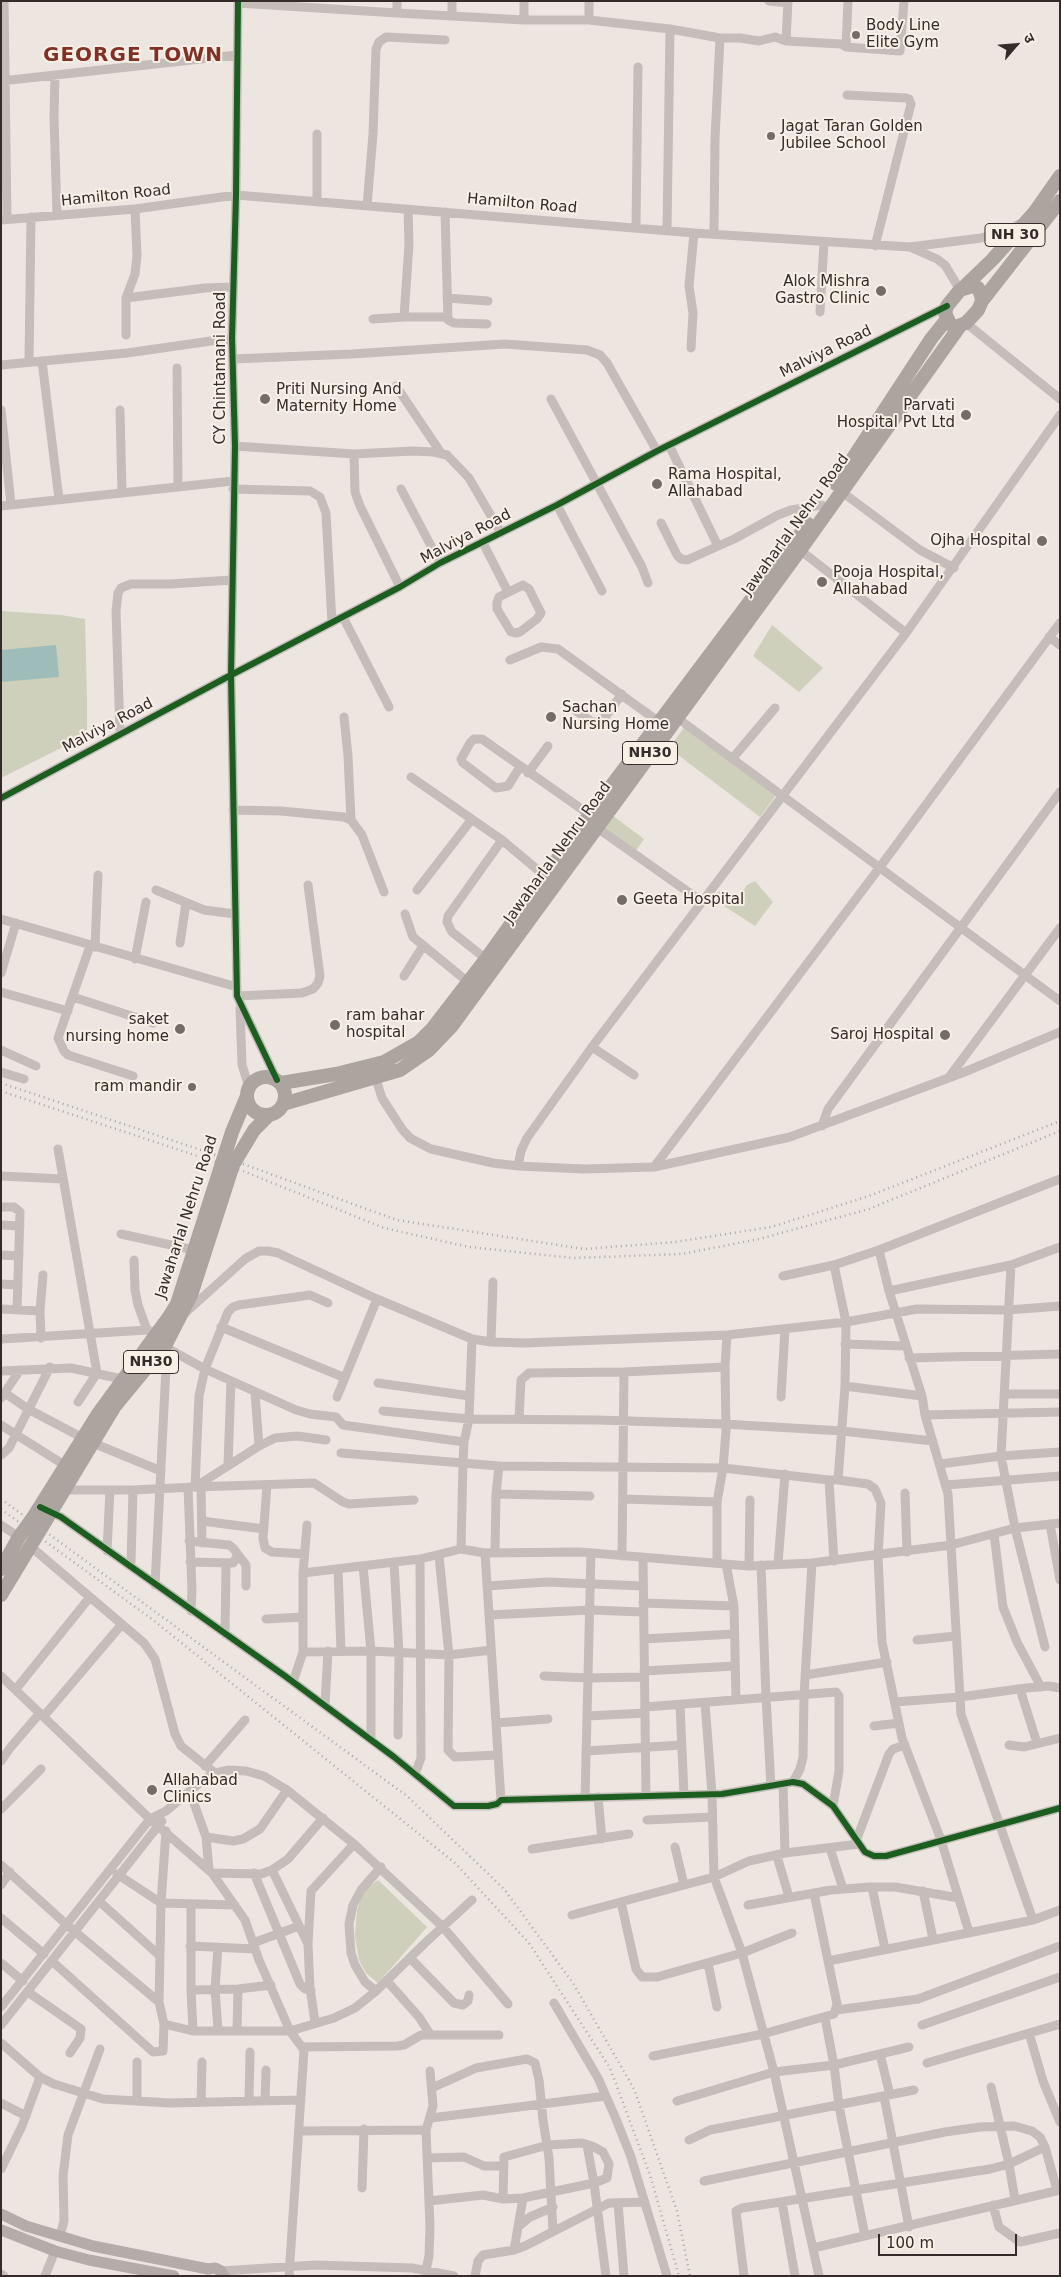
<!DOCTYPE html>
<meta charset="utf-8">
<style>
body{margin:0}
#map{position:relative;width:1061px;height:2277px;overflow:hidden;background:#ece5e0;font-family:"DejaVu Sans","Noto Sans Devanagari",sans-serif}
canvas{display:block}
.frame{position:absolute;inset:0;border:2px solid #352b28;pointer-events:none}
.north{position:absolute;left:991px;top:20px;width:50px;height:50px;-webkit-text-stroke:4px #f8efe7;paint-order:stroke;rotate:63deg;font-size:14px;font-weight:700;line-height:20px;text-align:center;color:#352b28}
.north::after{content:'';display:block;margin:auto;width:18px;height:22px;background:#352b28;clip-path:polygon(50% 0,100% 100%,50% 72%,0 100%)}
.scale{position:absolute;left:878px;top:2234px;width:139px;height:22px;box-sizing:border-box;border:2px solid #352b28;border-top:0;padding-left:6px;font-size:15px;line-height:18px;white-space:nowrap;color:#352b28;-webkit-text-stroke:4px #f8efe7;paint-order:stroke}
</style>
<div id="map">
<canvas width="1061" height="2277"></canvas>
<div class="frame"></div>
<div class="north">उ</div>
<div class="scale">100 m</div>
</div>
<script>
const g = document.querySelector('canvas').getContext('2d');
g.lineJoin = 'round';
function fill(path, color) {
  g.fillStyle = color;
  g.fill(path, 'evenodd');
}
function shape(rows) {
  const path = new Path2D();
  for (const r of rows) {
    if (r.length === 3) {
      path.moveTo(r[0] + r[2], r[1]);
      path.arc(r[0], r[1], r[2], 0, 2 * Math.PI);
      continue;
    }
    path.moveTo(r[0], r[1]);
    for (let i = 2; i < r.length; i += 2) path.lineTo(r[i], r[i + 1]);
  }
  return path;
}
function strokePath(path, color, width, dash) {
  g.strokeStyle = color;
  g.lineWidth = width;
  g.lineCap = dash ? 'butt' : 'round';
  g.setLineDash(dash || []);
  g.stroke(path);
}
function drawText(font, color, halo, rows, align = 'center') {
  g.font = font + ' "DejaVu Sans",sans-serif';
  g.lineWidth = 4;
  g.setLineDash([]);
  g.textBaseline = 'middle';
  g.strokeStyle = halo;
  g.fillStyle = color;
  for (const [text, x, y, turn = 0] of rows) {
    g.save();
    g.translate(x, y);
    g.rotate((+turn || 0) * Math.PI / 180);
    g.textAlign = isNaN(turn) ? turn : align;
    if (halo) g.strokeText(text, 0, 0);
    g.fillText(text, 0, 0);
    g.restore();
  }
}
const green = shape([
 [1,611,61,615,85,619,87,697,87,735,1,778],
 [772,625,823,668,799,692,753,656],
 [686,725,777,794,760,817,669,748],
 [612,815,644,839,634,853,602,828],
 [755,881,773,902,755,926,713,899,719,891,737,900,747,885],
 [378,1880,427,1927,378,1983,366,1973,359,1960,355,1936,357,1910,361,1898,369,1887]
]);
const water = shape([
 [56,645,59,677,1,682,1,650]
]);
const minor = shape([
 [4,1,7,219],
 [238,1,236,195,232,338,235,446,231,675,237,996,277,1080],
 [397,1,397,13,452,16],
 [452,1,452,16,524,20],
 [524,1,524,20,585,20],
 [589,1,589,20,670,29,720,38,740,38,759,41,775,37,786,41,841,44,846,47,900,51,904,1],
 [769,1,788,3],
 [238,3,397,13],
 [786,41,788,1],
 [846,47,848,1],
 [55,75,54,117,57,215],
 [1,81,237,55],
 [847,95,906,98,909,99,911,104,875,246],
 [317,202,317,134],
 [367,206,373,134,376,49,379,42,386,37,445,40],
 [408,209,409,244,404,317,447,317],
 [445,212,448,320,454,323,487,324],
 [1,220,135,209,236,195,694,233,910,247,981,238,1011,229,1019,224],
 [636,227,638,67],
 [667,229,670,29],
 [714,233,715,139,720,38],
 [912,248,937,259,945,265,960,290],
 [126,298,205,288,233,287],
 [447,298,488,301],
 [820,312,824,242],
 [373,319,404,317],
 [966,323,1060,399],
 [126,335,126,298,135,274,137,256,135,209],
 [691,348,693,313,689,286,694,233],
 [233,359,352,354,505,344,587,350,600,355,607,363,657,451],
 [42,361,59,499],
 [29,362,31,217],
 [1,365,127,353,232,338],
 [177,368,178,487],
 [396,386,441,453],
 [551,399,642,567,648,583],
 [1,410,11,504],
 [120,410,122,493],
 [669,445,716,542],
 [235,446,354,454,413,451,434,452,447,455,469,478,501,533],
 [354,454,355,492,360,506,400,587],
 [233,489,310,491,320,497,326,513,332,623],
 [401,489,440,563],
 [842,492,920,550,954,568],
 [557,505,602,591],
 [1,506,233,481],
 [661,523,677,555,681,559,687,560,734,539,778,515,791,510,822,505],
 [483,543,508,592],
 [800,550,906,633],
 [523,585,529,589,541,613,537,619,520,632,515,633,511,632,497,609,497,603,499,597,523,585],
 [343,617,389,707],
 [1049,637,1060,645],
 [510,660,541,647,558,649,659,722],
 [576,711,592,722,598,722,605,717,622,694],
 [344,717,348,756,351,820,362,835,384,892],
 [676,717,1060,1001],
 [120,733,116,611,118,593,121,588,131,584,170,584,232,580],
 [732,759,775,708],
 [520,767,508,786,496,788,463,763,461,759,470,743,474,739,482,739,590,815],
 [528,773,548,746],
 [411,777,502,840,545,876],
 [1,798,231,675,400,587,440,563,557,505,657,451,947,306],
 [233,810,281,811,344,817,351,820],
 [596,827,701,901],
 [156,890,204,910,235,914],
 [417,890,472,819],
 [405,914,413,937,468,982],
 [1,919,237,987],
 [180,943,186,903],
 [90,946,58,1038,64,1051,68,1055,133,1076],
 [95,947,98,875],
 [135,959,146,902],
 [486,959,452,932,447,922,448,916,502,840],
 [1,973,16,923],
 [404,976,423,946],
 [1,992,68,1011],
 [237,996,302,993,313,989,318,983,320,976,308,885],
 [73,997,153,1023],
 [240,1008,242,1065,249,1087],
 [592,1047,634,1075],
 [1,1050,36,1066],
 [1,1072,24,1079],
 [374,1073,382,1098,402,1129,410,1138,431,1149,493,1163,518,1166,584,1169,654,1167,790,1137,962,1073,1060,1032],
 [950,1076,1060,928],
 [822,1126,828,1109,1060,792],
 [58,1149,97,1373,78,1402],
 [518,1166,521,1151,527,1138,592,1047,906,633,1060,415],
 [654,1167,880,867,1060,623],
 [1,1176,63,1179],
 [1,1207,14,1207,20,1212,17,1310],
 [1,1225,20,1226],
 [121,1234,194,1250],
 [879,1250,889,1291,922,1396,925,1415,948,1494,961,1714,1033,1920],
 [1,1255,19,1256],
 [134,1260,135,1290,138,1305,147,1330],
 [834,1265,846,1322,845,1386,922,1396],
 [1011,1265,1001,1456,1015,1528,1045,1647],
 [783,1276,834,1265,879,1250,1060,1179],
 [1,1284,18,1285],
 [889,1291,1011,1265,1060,1247],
 [328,1303,310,1295,239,1305,233,1307,228,1312,205,1369,199,1396,195,1487,314,1483,343,1502,349,1504,414,1500],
 [1,1309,40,1311,41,1338],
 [40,1311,43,1275],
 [184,1314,245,1259,259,1251,268,1251,278,1253,377,1299,472,1339,491,1342,524,1343,727,1335,846,1322,917,1309,1008,1310,1060,1306],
 [221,1327,343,1377],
 [1,1339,147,1330,158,1333,166,1344,167,1348,155,1585],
 [491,1342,493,1282],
 [845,1344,905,1346],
 [167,1348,205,1369,296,1410,310,1414,336,1417,343,1425,464,1442],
 [909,1358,1060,1354],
 [1,1371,71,1368,122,1379],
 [378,1383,470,1396],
 [5,1393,28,1409,83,1438],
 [255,1393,259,1446],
 [1004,1394,1060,1394],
 [337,1397,377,1299],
 [781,1397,785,1329],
 [1,1398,20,1370],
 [383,1411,469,1419,597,1420,724,1424,842,1431,933,1441],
 [925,1415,1060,1412],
 [519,1419,521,1380,529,1373,624,1372,725,1367],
 [1,1425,66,1466],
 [93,1443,161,1471],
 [341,1453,499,1466,723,1468,829,1480,838,1480,868,1484,875,1489,881,1503,878,1556,882,1642,902,1738,941,1840,969,1932],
 [1,1455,9,1448,50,1367],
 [940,1464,1001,1456,1060,1452],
 [228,1465,231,1382],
 [829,1480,834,1561],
 [838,1480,845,1386],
 [267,1485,263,1538,265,1548,272,1552,304,1554],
 [946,1485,1060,1476],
 [188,1487,192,1590,191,1611],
 [201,1487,202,1543],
 [64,1490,133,1490,195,1487,259,1446,275,1438,297,1436,326,1440],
 [905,1493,907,1552],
 [496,1494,590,1496],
 [623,1499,717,1502],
 [47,1510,61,1517,285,1676,394,1757,454,1806,488,1806,497,1804,501,1800,722,1794,793,1782,803,1784,833,1806,865,1852,874,1856,886,1856,1060,1808],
 [202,1521,264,1529],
 [1050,1524,1060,1580],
 [1,1525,19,1537],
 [994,1534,1003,1607,1017,1642,1041,1687],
 [189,1541,229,1545,233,1548,246,1565,246,1586],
 [30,1546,144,1643,155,1659,175,1734,181,1746,215,1773],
 [461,1549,463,1463,464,1442,469,1419,472,1339],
 [107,1551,110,1490],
 [485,1553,501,1800],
 [495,1553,496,1494,499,1466],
 [439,1556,449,1655,448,1750,455,1757,498,1755],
 [622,1556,624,1372],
 [643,1557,646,1796],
 [131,1562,133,1490],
 [190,1562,233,1563,238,1555],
 [394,1562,399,1653,398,1735],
 [717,1563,717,1502,723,1468,726,1431,725,1367,727,1335],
 [778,1564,785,1474],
 [761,1565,766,1697,771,1786],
 [363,1566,371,1651,371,1740],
 [749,1566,750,1500],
 [338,1569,341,1651],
 [303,1573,307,1525],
 [487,1586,547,1582,643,1586],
 [643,1603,734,1606,726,1564],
 [734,1606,736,1700],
 [489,1615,590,1610,643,1612],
 [266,1619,303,1617],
 [225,1634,226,1564],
 [644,1639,734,1634],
 [917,1640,956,1636],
 [303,1652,371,1651,449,1655,491,1650],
 [644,1671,735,1666],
 [805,1675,887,1662],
 [1,1676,150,1819,212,1873,245,1920,259,1960,290,2031,304,2050,289,2276],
 [544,1676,588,1678,644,1677],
 [293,1682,303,1652,303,1573,420,1559,461,1549,485,1553,580,1552,749,1566,812,1563,951,1545,1015,1528,1060,1523],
 [16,1689,90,1597],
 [1020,1689,1037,1743],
 [895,1702,960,1697,1026,1688,1049,1686,1060,1688],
 [705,1703,712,1794,714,1877,742,1953,774,2072,819,2276],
 [325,1705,328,1651],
 [680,1705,684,1795],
 [645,1707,836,1692,839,1696,839,1771,833,1806],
 [44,1716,122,1624],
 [587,1716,645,1713],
 [496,1723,548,1719],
 [874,1726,899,1723],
 [1009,1745,1024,1747,1060,1738],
 [586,1751,681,1745],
 [1,1761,10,1748,40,1713],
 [205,1766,245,1720],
 [415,1774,421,1758,420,1559],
 [793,1782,800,1769,803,1757,804,1695,812,1563],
 [783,1784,785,1853],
 [190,1792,206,1837,233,1841,243,1839,260,1829,287,1790],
 [598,1797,602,1839],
 [585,1798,591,1553],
 [1,1809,41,1769],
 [647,1820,712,1817],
 [166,1831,161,1903,159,2002,164,2024,193,2031,290,2031,334,2018,355,2008,376,1991,425,1943,472,1900],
 [206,1837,209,1870],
 [856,1841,889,1754,893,1749,905,1745],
 [675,1847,684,1885],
 [830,1848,843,1889],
 [532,1849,629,1834],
 [777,1856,789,1897],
 [1,1865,67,1925,159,2002],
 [272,1870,308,1944],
 [212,1873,261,1874,272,1870,288,1859,323,1818],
 [254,1873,300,1984,305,1989,311,1990],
 [117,1874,161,1903,235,1905],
 [1,1885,10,1872],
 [872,1887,885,1949],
 [923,1891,933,1939],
 [100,1902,160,1956],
 [621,1902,636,1969,642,1977,657,1977,742,1953,792,1933],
 [191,1904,191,1990,193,2031],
 [748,1905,831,1890,870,1887,895,1887,959,1898],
 [572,1915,714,1877,749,1861,785,1853,859,1844],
 [1,1918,44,1954],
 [253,1943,299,1926],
 [190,1946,255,1949],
 [410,1958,454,2003,463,2005,468,2001,469,1995],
 [828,1961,1033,1920,1060,1910],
 [53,1962,153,2052,163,2051,164,2024],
 [1,1963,23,1981],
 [708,1963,717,2007],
 [387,1981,419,2017,430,2034],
 [191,1990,238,1989,271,1985],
 [376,1991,365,1982,355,1965,351,1953,349,1924,353,1905,361,1890,381,1867],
 [28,1992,81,2029,80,2038,70,2053],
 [554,2003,598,2078,616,2119,631,2157,667,2276],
 [1,2007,150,1819,166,1811,203,1780,215,1773,229,1770,246,1771,264,1776,287,1790,354,1844,443,1927,508,2004],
 [837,2010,918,1999,1060,1946],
 [825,2018,834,2065,839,2106,865,2236],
 [315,2022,310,1988,308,1944,311,1891,354,1844],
 [1,2025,162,1821],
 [922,2025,1060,1977],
 [237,2029,238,1989],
 [218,2030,215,1989,218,1947],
 [1029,2033,1043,2081,1060,2122],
 [1,2043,40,2077,54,2084,103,2099,170,2103,301,2100],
 [302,2047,397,2046,404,2045,421,2035,499,2035],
 [880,2054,890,2095],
 [653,2056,763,2034,834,2014,837,2004,814,1893],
 [927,2063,1060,2024],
 [991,2087,1009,2164,1015,2200],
 [432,2088,476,2068,527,2059,535,2063,539,2080,543,2120,549,2158,553,2231],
 [884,2096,909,2227],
 [265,2100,266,2070],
 [137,2101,137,2062],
 [249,2101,250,2052],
 [677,2101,774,2072,834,2065,909,2047],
 [201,2102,202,2062],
 [1,2103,26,2116],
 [431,2118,606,2096],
 [299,2131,426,2130],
 [689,2140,710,2130,914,2090],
 [427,2158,464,2157,484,2166,503,2166],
 [1,2169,22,2126,40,2077],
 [704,2181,945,2132,980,2127,1014,2126,1032,2131,1040,2137,1045,2147,1057,2190],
 [362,2188,364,2129],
 [503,2199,504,2157,548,2145,582,2143,592,2146,603,2152,609,2164,607,2178,594,2183,587,2145],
 [429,2201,483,2195,503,2199,523,2198,594,2183,606,2276],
 [782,2202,795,2276],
 [618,2203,624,2276],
 [993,2205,999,2227,1020,2242,1060,2233],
 [519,2226,530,2217,553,2207],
 [60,2236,64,2221,63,2176,68,2135,100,2049],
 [813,2248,1060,2190],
 [514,2250,523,2198],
 [426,2270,429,2256,430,2226,426,2130,433,2106,430,2071],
 [221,2271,315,2265,412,2268,454,2276],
 [1,2274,4,2276],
 [45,2276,55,2251],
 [475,2276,478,2261,483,2255,514,2250,525,2246,609,2203,645,2202],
 [744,2276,736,2211,742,2208,990,2169,1009,2164,1045,2147]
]);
const major = shape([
 [1,2214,26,2226,93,2246,208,2269,215,2268,221,2271,224,2276],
 [1,2230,55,2251,89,2260,174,2276]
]);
const highway = shape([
 [972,286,978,288,981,295,982,301,978,310,966,323,955,327,950,324,945,313,947,306,960,290,972,286],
 [963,288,993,259,1034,213,1060,176],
 [982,301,1060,201],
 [836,484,931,339,947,319],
 [266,1096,19],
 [281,1083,336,1074,384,1062,419,1042,432,1029,486,959,576,833,808,524],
 [283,1104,400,1070,429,1050,451,1027,800,550,960,326],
 [1,1569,19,1537,34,1516,98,1414,169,1317,177,1304,232,1132,247,1096],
 [1,1595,115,1406,166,1344,191,1295,233,1165,254,1130,269,1115]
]);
const rail = shape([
 [1,1083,222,1157],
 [1,1091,243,1171,384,1228,469,1247,573,1258,682,1254,759,1239,869,1209,1060,1131],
 [243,1164,397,1220,584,1249,675,1242,771,1227,869,1196,1060,1121],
 [1,1499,407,1796,504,1889,573,1983,634,2089,677,2211,690,2276],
 [1,1509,153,1620,455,1863,529,1943,610,2068,650,2175,679,2276]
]);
const cycleway = shape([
 [238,1,236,195,232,338,235,446,231,675,237,996,277,1080],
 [1,798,231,675,400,587,440,563,557,505,657,451,947,306],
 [40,1507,61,1517,285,1676,394,1757,454,1806,488,1806,497,1804,501,1800,722,1794,793,1782,803,1784,833,1806,865,1852,874,1856,886,1856,1060,1808]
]);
const markers = [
 [856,35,5,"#756c68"],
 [771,136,5,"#756c68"],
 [881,291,6,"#756c68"],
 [265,399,6,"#756c68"],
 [966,415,6,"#756c68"],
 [657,484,6,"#756c68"],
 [1042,541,6,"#756c68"],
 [822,582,6,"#756c68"],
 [551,717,6,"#756c68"],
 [622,900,6,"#756c68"],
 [335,1025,6,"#756c68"],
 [180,1029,6,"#756c68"],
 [945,1035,6,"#756c68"],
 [192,1087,5,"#756c68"],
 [152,1790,6,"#756c68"]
];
const shields = [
 [1015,235,60],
 [650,753,55],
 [151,1362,55]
];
const shieldNames = [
 ["NH 30",1015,235],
 ["NH30",650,753],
 ["NH30",151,1362]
];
const poiNames = [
 ["Body Line",866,26],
 ["Elite Gym",866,43],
 ["Jagat Taran Golden",781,127],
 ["Jubilee School",781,144],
 ["Alok Mishra",870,282,"right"],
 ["Gastro Clinic",870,299,"right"],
 ["Priti Nursing And",276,390],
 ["Maternity Home",276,407],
 ["Parvati",955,406,"right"],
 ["Hospital Pvt Ltd",955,423,"right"],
 ["Rama Hospital,",668,475],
 ["Allahabad",668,492],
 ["Ojha Hospital",1031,541,"right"],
 ["Pooja Hospital,",833,573],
 ["Allahabad",833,590],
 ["Sachan",562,708],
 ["Nursing Home",562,725],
 ["Geeta Hospital",633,900],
 ["ram bahar",346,1016],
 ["hospital",346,1033],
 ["saket",169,1020,"right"],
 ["nursing home",169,1037,"right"],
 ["Saroj Hospital",934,1035,"right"],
 ["ram mandir",182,1087,"right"],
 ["Allahabad",163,1781],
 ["Clinics",163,1798]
];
const streetNames = [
 ["Hamilton Road",116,196,-6],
 ["Hamilton Road",522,204,5],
 ["Malviya Road",826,352,-26],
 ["CY Chintamani Road",221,368,-90],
 ["Jawaharlal Nehru Road",796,525,-54],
 ["Malviya Road",466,537,-28],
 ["Malviya Road",108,726,-28],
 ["Jawaharlal Nehru Road",558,853,-54],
 ["Jawaharlal Nehru Road",187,1217,-72]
];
const districtNames = [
 ["GEORGE TOWN",133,56]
];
fill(green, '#cfd0bb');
fill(water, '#9ebdba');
strokePath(minor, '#c5bdb9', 9);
strokePath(major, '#b3aca8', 11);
strokePath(highway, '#aba49f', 14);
strokePath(rail, '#aca7a4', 2.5, [1, 4]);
strokePath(cycleway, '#1b5e20', 6);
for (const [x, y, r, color] of markers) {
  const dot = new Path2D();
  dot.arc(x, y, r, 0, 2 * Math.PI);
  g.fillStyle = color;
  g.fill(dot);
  strokePath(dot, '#f8efe7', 2);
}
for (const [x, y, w] of shields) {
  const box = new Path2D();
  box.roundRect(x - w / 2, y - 11.5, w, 23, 4);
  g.fillStyle = '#f8efe7';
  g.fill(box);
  strokePath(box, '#352b28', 1);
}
drawText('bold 14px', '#352b28', null, shieldNames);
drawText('15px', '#352b28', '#f8efe7', poiNames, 'left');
drawText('15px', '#352b28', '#f8efe7', streetNames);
g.letterSpacing = '1px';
drawText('bold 20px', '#803125', '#f8efe7', districtNames);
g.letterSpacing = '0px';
</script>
